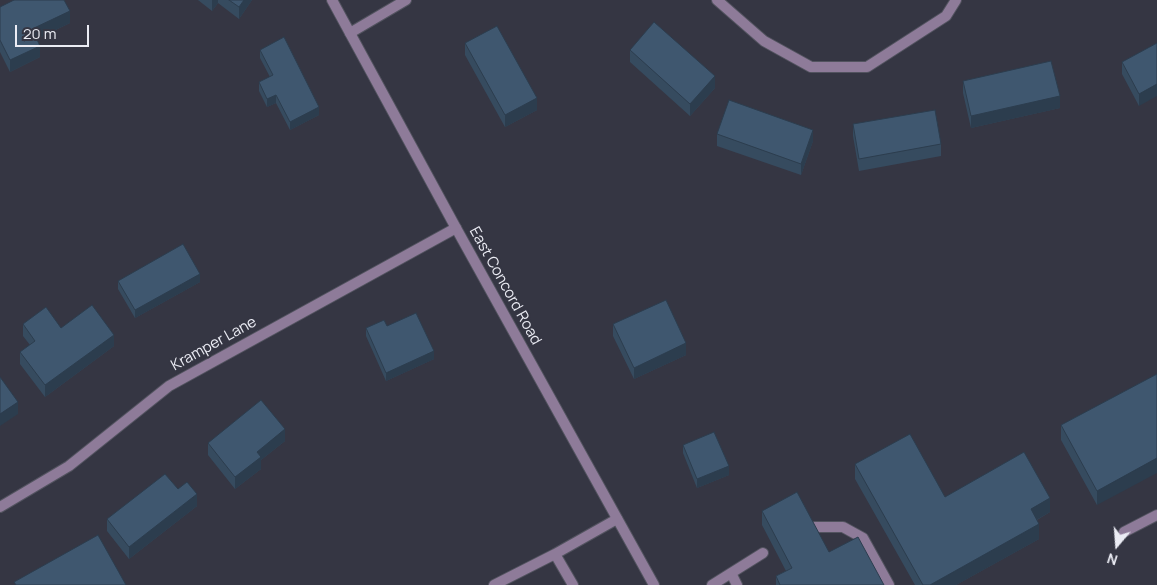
<!DOCTYPE html>
<style>
body{margin:0}
#map{position:relative;width:1157px;height:585px;overflow:hidden;background:#353643;font-family:Manrope,sans-serif}
canvas{display:block}
.north{position:absolute;left:1092px;top:520px;width:50px;height:50px;-webkit-text-stroke:4px #353643;paint-order:stroke;rotate:198deg;font-size:14px;font-weight:700;line-height:20px;text-align:center;color:#ebecf4}
.north::after{content:'';display:block;margin:auto;width:18px;height:22px;background:#ebecf4;clip-path:polygon(50% 0,100% 100%,50% 72%,0 100%)}
.scale{position:absolute;left:15px;top:25px;width:74px;height:22px;box-sizing:border-box;border:2px solid #ebecf4;border-top:0;padding-left:6px;font-size:15px;line-height:18px;white-space:nowrap;color:#ebecf4;-webkit-text-stroke:4px #353643;paint-order:stroke}
</style>
<div id="map">
<canvas width="1157" height="585"></canvas>
<div class="north">N</div>
<div class="scale">20 m</div>
</div>
<script>
const g = document.querySelector('canvas').getContext('2d');
g.lineJoin = 'round';
function shape(rows) {
  const path = new Path2D();
  for (const r of rows) {
    path.moveTo(r[0], r[1]);
    for (let i = 2; i < r.length; i += 2) path.lineTo(r[i], r[i + 1]);
  }
  return path;
}
function strokePath(path, color, width, dash) {
  g.strokeStyle = color;
  g.lineWidth = width;
  g.lineCap = dash ? 'butt' : 'round';
  g.setLineDash(dash || []);
  g.stroke(path);
}
function fill(path, color) {
  g.fillStyle = color;
  g.fill(path, 'evenodd');
}
function drawText(font, color, halo, rows, align = 'center') {
  g.font = font + ' Manrope,sans-serif';
  g.lineWidth = 4;
  g.setLineDash([]);
  g.textBaseline = 'middle';
  g.strokeStyle = halo;
  g.fillStyle = color;
  for (const [text, x, y, turn = 0] of rows) {
    g.save();
    g.translate(x, y);
    g.rotate((+turn || 0) * Math.PI / 180);
    g.textAlign = isNaN(turn) ? turn : align;
    if (halo) g.strokeText(text, 0, 0);
    g.fillText(text, 0, 0);
    g.restore();
  }
}
const service = shape([
 [814,527,843,527,863,538,889,585],
 [1124,532,1157,515],
 [731,573,737,585],
 [494,585,555,554],
 [573,585,555,554,617,519],
 [712,585,763,553]
]);
const minor = shape([
 [717,0,764,41,811,67,867,67,946,16,956,0],
 [350,33,406,0],
 [0,507,69,466,169,386,456,228]
]);
const tertiary = shape([
 [332,0,456,228,654,585]
]);
const wall = shape([
 [198,0,252,0,239,19,218,3,212,11],
 [0,7,70,23,37,39,40,57,10,72,0,52],
 [465,43,537,110,505,127,465,55],
 [1157,43,1139,106,1122,74,1122,62],
 [260,50,319,115,290,130,276,103,267,107,259,91,259,82,270,77,260,58],
 [630,50,715,88,690,116,630,62],
 [963,81,1060,108,971,128,963,93],
 [853,124,941,144,941,156,859,171,853,136],
 [717,134,813,141,801,175,717,146],
 [118,281,200,282,135,318,118,289],
 [23,324,61,328,114,346,45,397,20,364,20,352,30,345,23,336],
 [613,324,686,355,634,379,613,336],
 [387,326,434,359,386,381,366,336,366,328],
 [1157,374,1097,505,1061,440,1061,425],
 [285,441,261,460,261,469,235,489,208,455,208,443],
 [683,445,729,475,697,488,683,453],
 [855,464,945,497,1050,512,1037,520,1039,539,956,585,915,585,855,479],
 [178,489,197,506,129,559,107,531,107,519],
 [762,511,829,552,884,585,776,585,776,576,786,571,762,525]
]);
const shadedWall = shape([
 [212,0,218,0,218,3,212,11],
 [244,0,252,0,239,19,239,7],
 [70,11,70,23,32,41,32,29],
 [40,46,40,57,10,72,10,60],
 [715,76,715,88,690,116,690,104],
 [1157,84,1157,96,1139,106,1139,94],
 [276,95,276,103,267,107,267,99],
 [1060,96,1060,108,971,128,971,116],
 [537,98,537,110,505,127,505,115],
 [319,107,319,115,290,130,290,122],
 [813,130,813,141,801,175,801,164],
 [200,274,200,282,135,318,135,310],
 [114,335,114,346,45,397,45,385],
 [686,343,686,355,634,379,634,368],
 [434,351,434,359,386,381,386,373],
 [18,402,18,414,0,426,0,414],
 [285,429,285,441,261,460,261,469,235,489,235,477,257,452],
 [1157,458,1157,473,1097,505,1097,491],
 [729,466,729,475,697,488,697,479],
 [197,494,197,506,129,559,129,547],
 [1050,498,1050,512,1031,523,1031,509],
 [1039,524,1039,539,956,585,930,585]
]);
const building = shape([
 [14,0,64,0,70,11,32,29,40,46,10,60,0,40,0,7,14,0],
 [229,0,244,0,239,7,229,0],
 [654,22,715,76,690,104,630,50,654,22],
 [497,26,537,98,505,115,465,43,497,26],
 [284,37,319,107,290,122,276,95,267,99,259,82,273,75,260,50,284,37],
 [1157,43,1157,84,1139,94,1122,62,1157,43],
 [1051,61,1060,96,971,116,963,81,1051,61],
 [729,100,813,130,801,164,717,134,729,100],
 [935,110,941,144,859,159,853,124,935,110],
 [183,244,200,274,135,310,118,281,183,244],
 [666,300,686,343,634,368,613,324,666,300],
 [92,305,114,335,45,385,20,352,35,341,23,324,46,307,61,328,92,305],
 [416,313,434,351,386,373,366,328,384,320,387,326,416,313],
 [1157,374,1157,458,1097,491,1061,425,1157,374],
 [0,377,18,402,0,414,0,377],
 [261,400,285,429,257,452,261,457,235,477,208,443,261,400],
 [714,432,729,466,697,479,683,445,714,432],
 [910,434,945,497,1024,452,1050,498,1031,509,1039,524,930,585,923,585,855,464,910,434],
 [165,474,178,489,187,482,197,494,129,547,107,519,165,474],
 [797,492,829,552,858,537,884,585,780,585,776,576,792,568,762,511,797,492],
 [98,535,126,585,16,585,14,582,98,535]
]);
const streetNames = [
 ["East Concord Road",505,286,61],
 ["Kramper Lane",214,344,-29]
];
strokePath(service, '#52535f', 12);
strokePath(minor, '#52535f', 12);
strokePath(tertiary, '#52535f', 12);
strokePath(service, '#8e7b99', 10);
strokePath(minor, '#8e7b99', 10);
strokePath(tertiary, '#8e7b99', 10);
fill(wall, '#364b5f');
fill(shadedWall, '#2c3d4e');
fill(building, '#3f576f');
strokePath(building, '#2c3d4e', 1);
drawText('15px', '#ebecf4', '#353643', streetNames);
</script>
